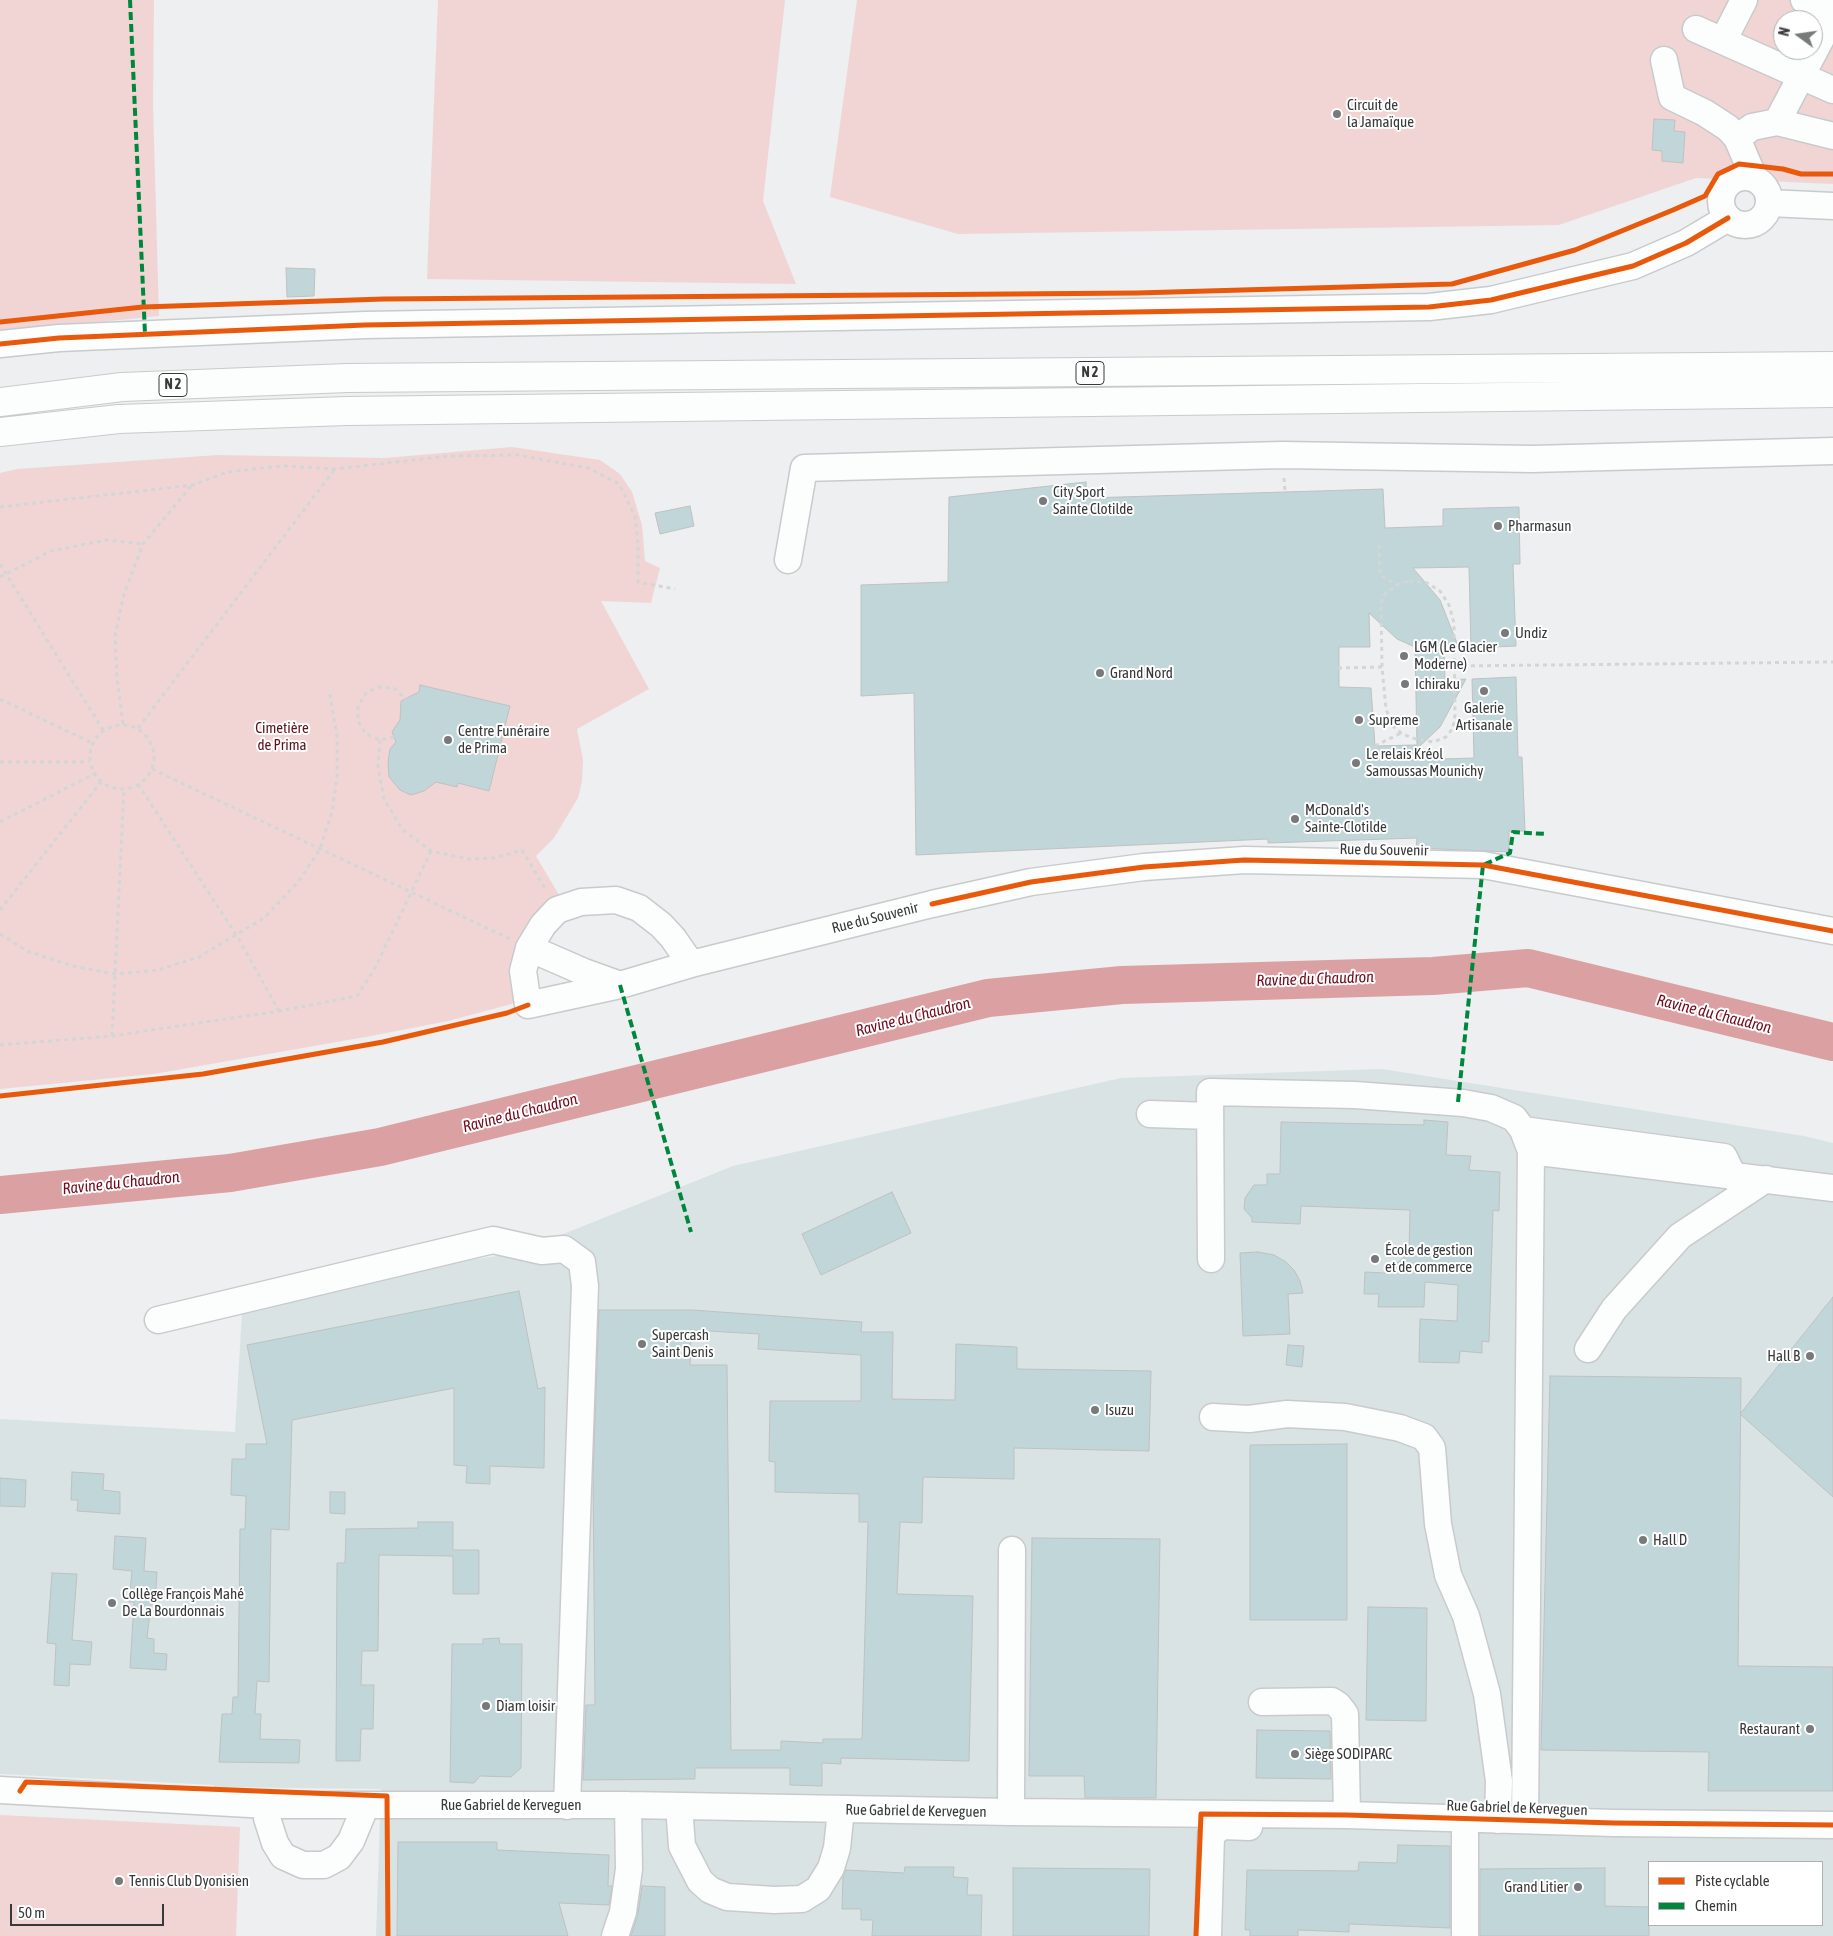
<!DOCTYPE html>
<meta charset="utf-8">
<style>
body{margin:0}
#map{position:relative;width:1833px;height:1936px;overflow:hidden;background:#edeff0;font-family:"Asap Condensed",sans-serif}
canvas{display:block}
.legend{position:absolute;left:1648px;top:1861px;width:175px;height:65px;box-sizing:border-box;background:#fff;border:1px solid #afb0b0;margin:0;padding:6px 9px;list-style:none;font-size:15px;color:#38393a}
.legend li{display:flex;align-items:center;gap:10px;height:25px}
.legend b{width:25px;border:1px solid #afb0b0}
.north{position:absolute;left:1773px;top:10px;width:50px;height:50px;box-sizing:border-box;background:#fff;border:1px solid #afb0b0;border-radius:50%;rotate:284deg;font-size:14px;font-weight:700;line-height:20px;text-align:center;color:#38393a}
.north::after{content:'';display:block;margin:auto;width:18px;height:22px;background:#77797a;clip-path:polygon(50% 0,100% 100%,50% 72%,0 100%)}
.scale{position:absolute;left:10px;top:1904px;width:154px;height:22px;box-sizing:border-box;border:2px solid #38393a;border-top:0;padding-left:6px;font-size:15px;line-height:18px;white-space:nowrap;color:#38393a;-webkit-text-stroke:4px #fff;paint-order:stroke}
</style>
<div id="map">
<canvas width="1833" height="1936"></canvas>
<ul class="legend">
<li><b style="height:6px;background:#e8590c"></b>Piste cyclable</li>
<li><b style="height:6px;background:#00873e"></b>Chemin</li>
</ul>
<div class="north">N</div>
<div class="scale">50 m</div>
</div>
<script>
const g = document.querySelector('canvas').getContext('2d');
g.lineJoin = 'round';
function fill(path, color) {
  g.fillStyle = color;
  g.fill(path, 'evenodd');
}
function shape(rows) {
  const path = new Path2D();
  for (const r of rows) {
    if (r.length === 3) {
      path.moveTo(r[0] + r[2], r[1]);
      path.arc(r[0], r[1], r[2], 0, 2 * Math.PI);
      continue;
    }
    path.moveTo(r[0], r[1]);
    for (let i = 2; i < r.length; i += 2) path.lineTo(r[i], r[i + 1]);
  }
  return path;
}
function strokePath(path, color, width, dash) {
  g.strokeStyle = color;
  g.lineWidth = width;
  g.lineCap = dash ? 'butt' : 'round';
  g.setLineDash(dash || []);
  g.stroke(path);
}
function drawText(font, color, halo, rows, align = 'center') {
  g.font = font + ' "Asap Condensed",sans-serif';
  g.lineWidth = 4;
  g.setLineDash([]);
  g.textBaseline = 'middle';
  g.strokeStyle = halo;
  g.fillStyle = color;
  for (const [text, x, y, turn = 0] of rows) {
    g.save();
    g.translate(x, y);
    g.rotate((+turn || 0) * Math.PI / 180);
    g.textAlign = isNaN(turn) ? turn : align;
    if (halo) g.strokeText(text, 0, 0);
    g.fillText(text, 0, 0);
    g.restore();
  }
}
const built = shape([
 [1382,1069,1804,1136,1833,1143,1833,1936,376,1936,381,1789,214,1787,214,1785,0,1774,0,1419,235,1432,243,1295,516,1253,733,1166,1121,1078],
 [1649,1862,1822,1862,1822,1925,1649,1925]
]);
const green = shape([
 [0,0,154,0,153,104,159,316,0,332],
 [438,0,785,0,763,201,796,284,427,279],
 [857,0,1833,0,1833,184,1696,178,1559,225,958,234,830,197],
 [1783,20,1813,20,1813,50,1783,50],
 [512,447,600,460,620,474,632,492,642,525,645,561,660,568,651,603,601,601,649,689,577,729,583,760,582,781,578,798,554,838,536,856,562,900,519,1002,448,1021,371,1036,154,1074,0,1089,0,473,17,469,218,455,385,458],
 [0,1815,240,1827,236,1936,0,1936]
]);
const river = shape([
 [0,1195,230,1173,380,1147,988,998,1122,985,1433,976,1528,968,1833,1042]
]);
const building = shape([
 [1654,119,1675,120,1674,131,1685,132,1683,163,1662,161,1662,151,1652,150,1654,119],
 [286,268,315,269,314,296,287,297,286,268],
 [1086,482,1087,498,1383,489,1385,528,1443,526,1443,509,1519,507,1520,564,1513,564,1516,646,1471,648,1469,567,1413,568,1440,600,1459,648,1444,649,1445,680,1466,679,1440,727,1405,760,1474,758,1472,679,1516,677,1518,757,1522,757,1525,831,1509,831,1509,852,1416,848,1417,838,1268,843,1268,839,916,855,914,693,861,696,861,585,948,582,949,497,1086,482],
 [1369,613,1397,639,1415,647,1417,745,1375,746,1371,688,1339,687,1339,647,1370,647,1369,613],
 [690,506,694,526,660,534,655,513,690,506],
 [420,685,510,706,489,791,458,783,457,787,436,782,424,791,411,795,400,790,389,777,388,762,390,749,396,742,392,732,400,720,401,701,419,692,420,685],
 [1424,1120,1448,1122,1446,1155,1471,1156,1469,1170,1500,1172,1499,1211,1493,1210,1489,1342,1482,1341,1482,1353,1460,1351,1459,1363,1419,1362,1420,1319,1457,1321,1458,1285,1425,1282,1424,1307,1378,1307,1379,1294,1364,1294,1365,1272,1385,1273,1409,1253,1410,1210,1301,1206,1300,1224,1252,1222,1252,1218,1244,1209,1245,1198,1254,1185,1267,1185,1267,1174,1280,1174,1281,1122,1424,1125,1424,1120],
 [892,1192,911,1233,821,1275,802,1234,892,1192],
 [1258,1252,1274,1255,1286,1262,1294,1270,1300,1281,1303,1293,1288,1294,1290,1334,1243,1336,1240,1253,1258,1252],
 [519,1291,538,1389,545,1387,544,1468,490,1466,490,1484,466,1483,467,1466,454,1465,454,1388,292,1420,289,1530,271,1529,269,1682,257,1681,255,1714,261,1714,260,1739,300,1740,299,1763,219,1762,222,1714,232,1714,233,1697,238,1697,240,1529,245,1529,246,1496,231,1495,232,1459,246,1459,246,1444,267,1444,247,1345,519,1291],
 [1833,1297,1833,1497,1740,1414,1833,1297],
 [599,1310,692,1310,862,1322,861,1332,893,1332,892,1399,955,1400,956,1344,1017,1347,1017,1369,1151,1371,1149,1451,1014,1448,1014,1479,923,1477,922,1523,900,1522,897,1594,973,1596,969,1761,841,1758,841,1764,822,1763,822,1786,790,1785,790,1768,695,1768,695,1779,583,1780,586,1705,595,1705,593,1475,599,1310],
 [691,1330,759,1334,758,1349,861,1355,861,1401,770,1401,769,1461,775,1462,775,1492,859,1494,859,1522,868,1522,862,1739,823,1739,823,1743,781,1741,781,1750,731,1750,727,1365,690,1365,691,1330],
 [1288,1345,1304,1346,1302,1367,1286,1365,1288,1345],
 [1550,1376,1741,1378,1738,1666,1833,1667,1833,1791,1708,1791,1709,1752,1541,1750,1550,1376],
 [1347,1444,1347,1620,1250,1620,1250,1445,1347,1444],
 [72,1472,104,1474,103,1490,120,1492,120,1514,77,1511,78,1500,71,1500,72,1472],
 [0,1478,26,1480,25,1507,0,1506,0,1478],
 [330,1492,345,1492,345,1514,330,1513,330,1492],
 [418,1522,453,1522,453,1550,479,1550,479,1594,453,1594,453,1556,379,1555,378,1651,362,1651,361,1685,374,1685,373,1729,361,1729,360,1761,336,1761,337,1563,345,1563,346,1529,418,1528,418,1522],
 [115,1536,146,1538,144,1571,157,1572,155,1604,151,1604,147,1638,154,1639,154,1653,167,1654,166,1670,130,1668,134,1602,129,1602,132,1571,113,1569,115,1536],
 [1032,1538,1160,1539,1156,1798,1085,1798,1084,1776,1029,1776,1032,1538],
 [52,1573,77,1574,72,1640,92,1642,90,1665,70,1664,69,1686,54,1685,56,1644,47,1643,52,1573],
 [1368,1607,1427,1608,1426,1721,1366,1720,1368,1607],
 [499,1638,500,1644,522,1644,521,1768,511,1777,480,1776,474,1783,450,1782,452,1644,483,1644,483,1639,499,1638],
 [1257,1730,1330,1731,1331,1779,1256,1778,1257,1730],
 [398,1842,497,1842,497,1850,609,1855,608,1886,612,1886,609,1905,559,1903,568,1936,397,1936,398,1842],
 [1398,1845,1450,1846,1450,1928,1349,1924,1349,1932,1298,1930,1298,1936,1250,1936,1250,1930,1245,1930,1247,1870,1358,1871,1359,1862,1397,1863,1398,1845],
 [905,1867,954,1867,953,1877,968,1878,967,1895,982,1895,981,1936,872,1936,873,1920,861,1920,861,1909,842,1909,843,1877,846,1870,904,1873,905,1867],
 [1013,1868,1150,1869,1149,1936,1013,1936,1013,1868],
 [1605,1868,1605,1906,1649,1907,1649,1936,1480,1936,1480,1869,1605,1868],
 [642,1886,665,1887,665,1936,631,1936,638,1914,642,1886]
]);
const path = shape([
 [1284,478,1285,492],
 [0,507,193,485,227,472,282,466,335,469,449,456,517,455,589,468,619,484,635,516,638,543,638,582,675,589],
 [1379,545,1380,575,1397,585],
 [0,564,103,730],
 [0,577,51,551,107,540,143,544],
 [1409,581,1427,583,1440,591,1449,605,1454,623,1455,715,1453,728,1446,737,1433,742,1412,738,1401,733,1393,726,1386,709,1382,667,1381,603,1385,594,1397,585,1409,581],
 [1455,666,1833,662],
 [1338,668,1382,667],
 [0,699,92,743],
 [123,724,117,678,115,636,124,594,143,544,192,485],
 [122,757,32],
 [138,728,335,469],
 [394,737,380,740,366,734,358,721,358,706,366,693,379,687,394,688,406,699],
 [380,740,378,766,384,799,403,830,431,851,468,859,495,858,522,850,546,890],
 [1375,746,1401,733],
 [0,762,89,762],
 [152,769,510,939],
 [138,784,237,936,279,1011],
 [0,822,94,774],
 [0,910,101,782],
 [0,934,27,951,73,966,115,974,158,970,199,957,264,918,298,882,320,849,332,812,337,777,337,735,329,690],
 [112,1036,124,789],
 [0,1045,112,1036,279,1011,357,996,374,970,431,851]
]);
const minor = shape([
 [1804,0,1833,14],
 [1696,29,1833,90],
 [1723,41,1744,0],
 [1664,60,1672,97,1705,113,1728,128,1737,138,1754,178],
 [1777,122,1833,16],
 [1737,138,1752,127,1777,122,1833,136],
 [1745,201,24],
 [1769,203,1833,206],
 [0,344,59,338,365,325,1429,307,1491,300,1633,266,1686,243,1728,218],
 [788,560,804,468,1282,455,1532,459,1833,451],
 [529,948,584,972,620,985],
 [691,964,673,938,661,925,639,908,616,900,581,902,557,910,543,925,529,948,523,971,528,1005,620,985,691,964,932,904,1031,882,1144,867,1244,860,1483,865,1833,931],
 [1150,1114,1210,1116],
 [1523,1130,1724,1157,1734,1178],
 [1531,1151,1833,1188],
 [1211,1259,1210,1092,1355,1095,1463,1103,1491,1108,1514,1118,1523,1130,1531,1151,1525,1820],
 [158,1320,493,1240,542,1251,564,1249,582,1262,585,1286,567,1806],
 [1588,1349,1614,1309,1680,1236,1766,1179],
 [1213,1417,1249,1419,1287,1414,1345,1417,1400,1428,1424,1437,1432,1448,1438,1524,1448,1575,1466,1616,1487,1694,1499,1781,1498,1820],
 [1262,1702,1332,1701,1338,1705,1345,1714,1347,1815],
 [0,1790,267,1805,628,1805,1011,1812,1347,1815,1614,1823,1833,1825],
 [267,1805,267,1818,275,1843,283,1856,303,1865,324,1865,339,1857,351,1841,366,1805],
 [679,1806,682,1846,700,1881,710,1890,727,1897,774,1900,802,1899,818,1889,831,1868,837,1848,841,1810],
 [1011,1812,1012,1550],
 [615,1936,623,1912,629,1869,628,1805],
 [1208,1936,1211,1835,1222,1826,1249,1827],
 [1465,1936,1465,1819]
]);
const highway = shape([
 [0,402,122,387,347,378,1833,366],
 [0,432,119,419,347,411,1833,393]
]);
const quiet = shape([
 [130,0,145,334],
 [620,985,691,1232],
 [1458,1102,1483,865,1510,853,1513,832,1546,834]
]);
const cycleway = shape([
 [0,322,143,307,384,299,1137,293,1452,284,1575,250,1673,210,1705,196,1718,174,1739,164,1783,169,1801,174,1833,174],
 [0,344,59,338,365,325,1429,307,1491,300,1633,266,1686,243,1728,218],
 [932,904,1031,882,1144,867,1244,860,1483,865,1833,931],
 [0,1096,203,1074,383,1042,507,1013,528,1005],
 [20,1791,26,1782,387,1796,388,1936],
 [1196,1936,1201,1814,1347,1815,1614,1823,1833,1825]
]);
const markers = [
 [1337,114,5,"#77797a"],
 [1043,501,5,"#77797a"],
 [1498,526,5,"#77797a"],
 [1505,633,5,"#77797a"],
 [1404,656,5,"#77797a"],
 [1100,673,5,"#77797a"],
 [1405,684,5,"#77797a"],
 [1484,691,5,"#77797a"],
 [1359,720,5,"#77797a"],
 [448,740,5,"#77797a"],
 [1356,763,5,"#77797a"],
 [1295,819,5,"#77797a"],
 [1375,1259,5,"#77797a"],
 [642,1344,5,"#77797a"],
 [1810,1356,5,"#77797a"],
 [1095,1410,5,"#77797a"],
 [1643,1540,5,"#77797a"],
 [112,1603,5,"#77797a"],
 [486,1706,5,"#77797a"],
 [1810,1729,5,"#77797a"],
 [1295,1754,5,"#77797a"],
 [119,1881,5,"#77797a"],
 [1578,1887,5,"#77797a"]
];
const shields = [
 [1090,373,28],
 [173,385,28]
];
const shieldNames = [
 ["N 2",1090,373],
 ["N 2",173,385]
];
const poiNames = [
 ["Circuit de",1347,105],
 ["la Jamaïque",1347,122],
 ["City Sport",1053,492],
 ["Sainte Clotilde",1053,509],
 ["Pharmasun",1508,526],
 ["Undiz",1515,633],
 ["LGM (Le Glacier",1414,647],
 ["Moderne)",1414,664],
 ["Grand Nord",1110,673],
 ["Ichiraku",1415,684],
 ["Galerie",1484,708,"center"],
 ["Artisanale",1484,725,"center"],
 ["Supreme",1369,720],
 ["Centre Funéraire",458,731],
 ["de Prima",458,748],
 ["Le relais Kréol",1366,754],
 ["Samoussas Mounichy",1366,771],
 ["McDonald's",1305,810],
 ["Sainte-Clotilde",1305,827],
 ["École de gestion",1385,1250],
 ["et de commerce",1385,1267],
 ["Supercash",652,1335],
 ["Saint Denis",652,1352],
 ["Hall B",1800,1356,"right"],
 ["Isuzu",1105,1410],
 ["Hall D",1653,1540],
 ["Collège François Mahé",122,1594],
 ["De La Bourdonnais",122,1611],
 ["Diam loisir",496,1706],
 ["Restaurant",1800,1729,"right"],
 ["Siège SODIPARC",1305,1754],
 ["Tennis Club Dyonisien",129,1881],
 ["Grand Litier",1568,1887,"right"]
];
const parkNames = [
 ["Cimetière",282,728],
 ["de Prima",282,745]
];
const streetNames = [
 ["Rue du Souvenir",1384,850,1],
 ["Rue du Souvenir",875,918,-14],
 ["Rue Gabriel de Kerveguen",511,1805],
 ["Rue Gabriel de Kerveguen",1517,1808,2],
 ["Rue Gabriel de Kerveguen",916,1811,1]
];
const waterNames = [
 ["Ravine du Chaudron",1315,979,-2],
 ["Ravine du Chaudron",1714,1014,14],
 ["Ravine du Chaudron",913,1017,-14],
 ["Ravine du Chaudron",520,1113,-14],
 ["Ravine du Chaudron",121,1183,-6]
];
fill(built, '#dae3e4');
fill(green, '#f1d5d5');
strokePath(river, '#dba1a2', 38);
fill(building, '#c0d6d9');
strokePath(building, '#bfc1c2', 1);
strokePath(minor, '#c9cacb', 29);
strokePath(highway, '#c9cacb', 30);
strokePath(path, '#d4d6d6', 3, [4, 4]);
strokePath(minor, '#fcfdfd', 26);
strokePath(highway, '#fcfdfd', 28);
strokePath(quiet, '#00873e', 4, [8, 4]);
strokePath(cycleway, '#e8590c', 5);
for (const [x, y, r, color] of markers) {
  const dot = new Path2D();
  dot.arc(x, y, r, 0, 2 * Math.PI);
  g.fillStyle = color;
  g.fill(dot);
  strokePath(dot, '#fff', 2);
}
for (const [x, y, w] of shields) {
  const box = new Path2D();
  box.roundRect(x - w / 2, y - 11.5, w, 23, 4);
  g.fillStyle = '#fff';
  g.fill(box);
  strokePath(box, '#38393a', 1);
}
drawText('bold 14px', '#38393a', null, shieldNames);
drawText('15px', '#38393a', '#fff', poiNames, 'left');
drawText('15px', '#5d121a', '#fff', parkNames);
drawText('15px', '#38393a', '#fff', streetNames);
drawText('italic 16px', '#720c1d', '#fff', waterNames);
</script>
